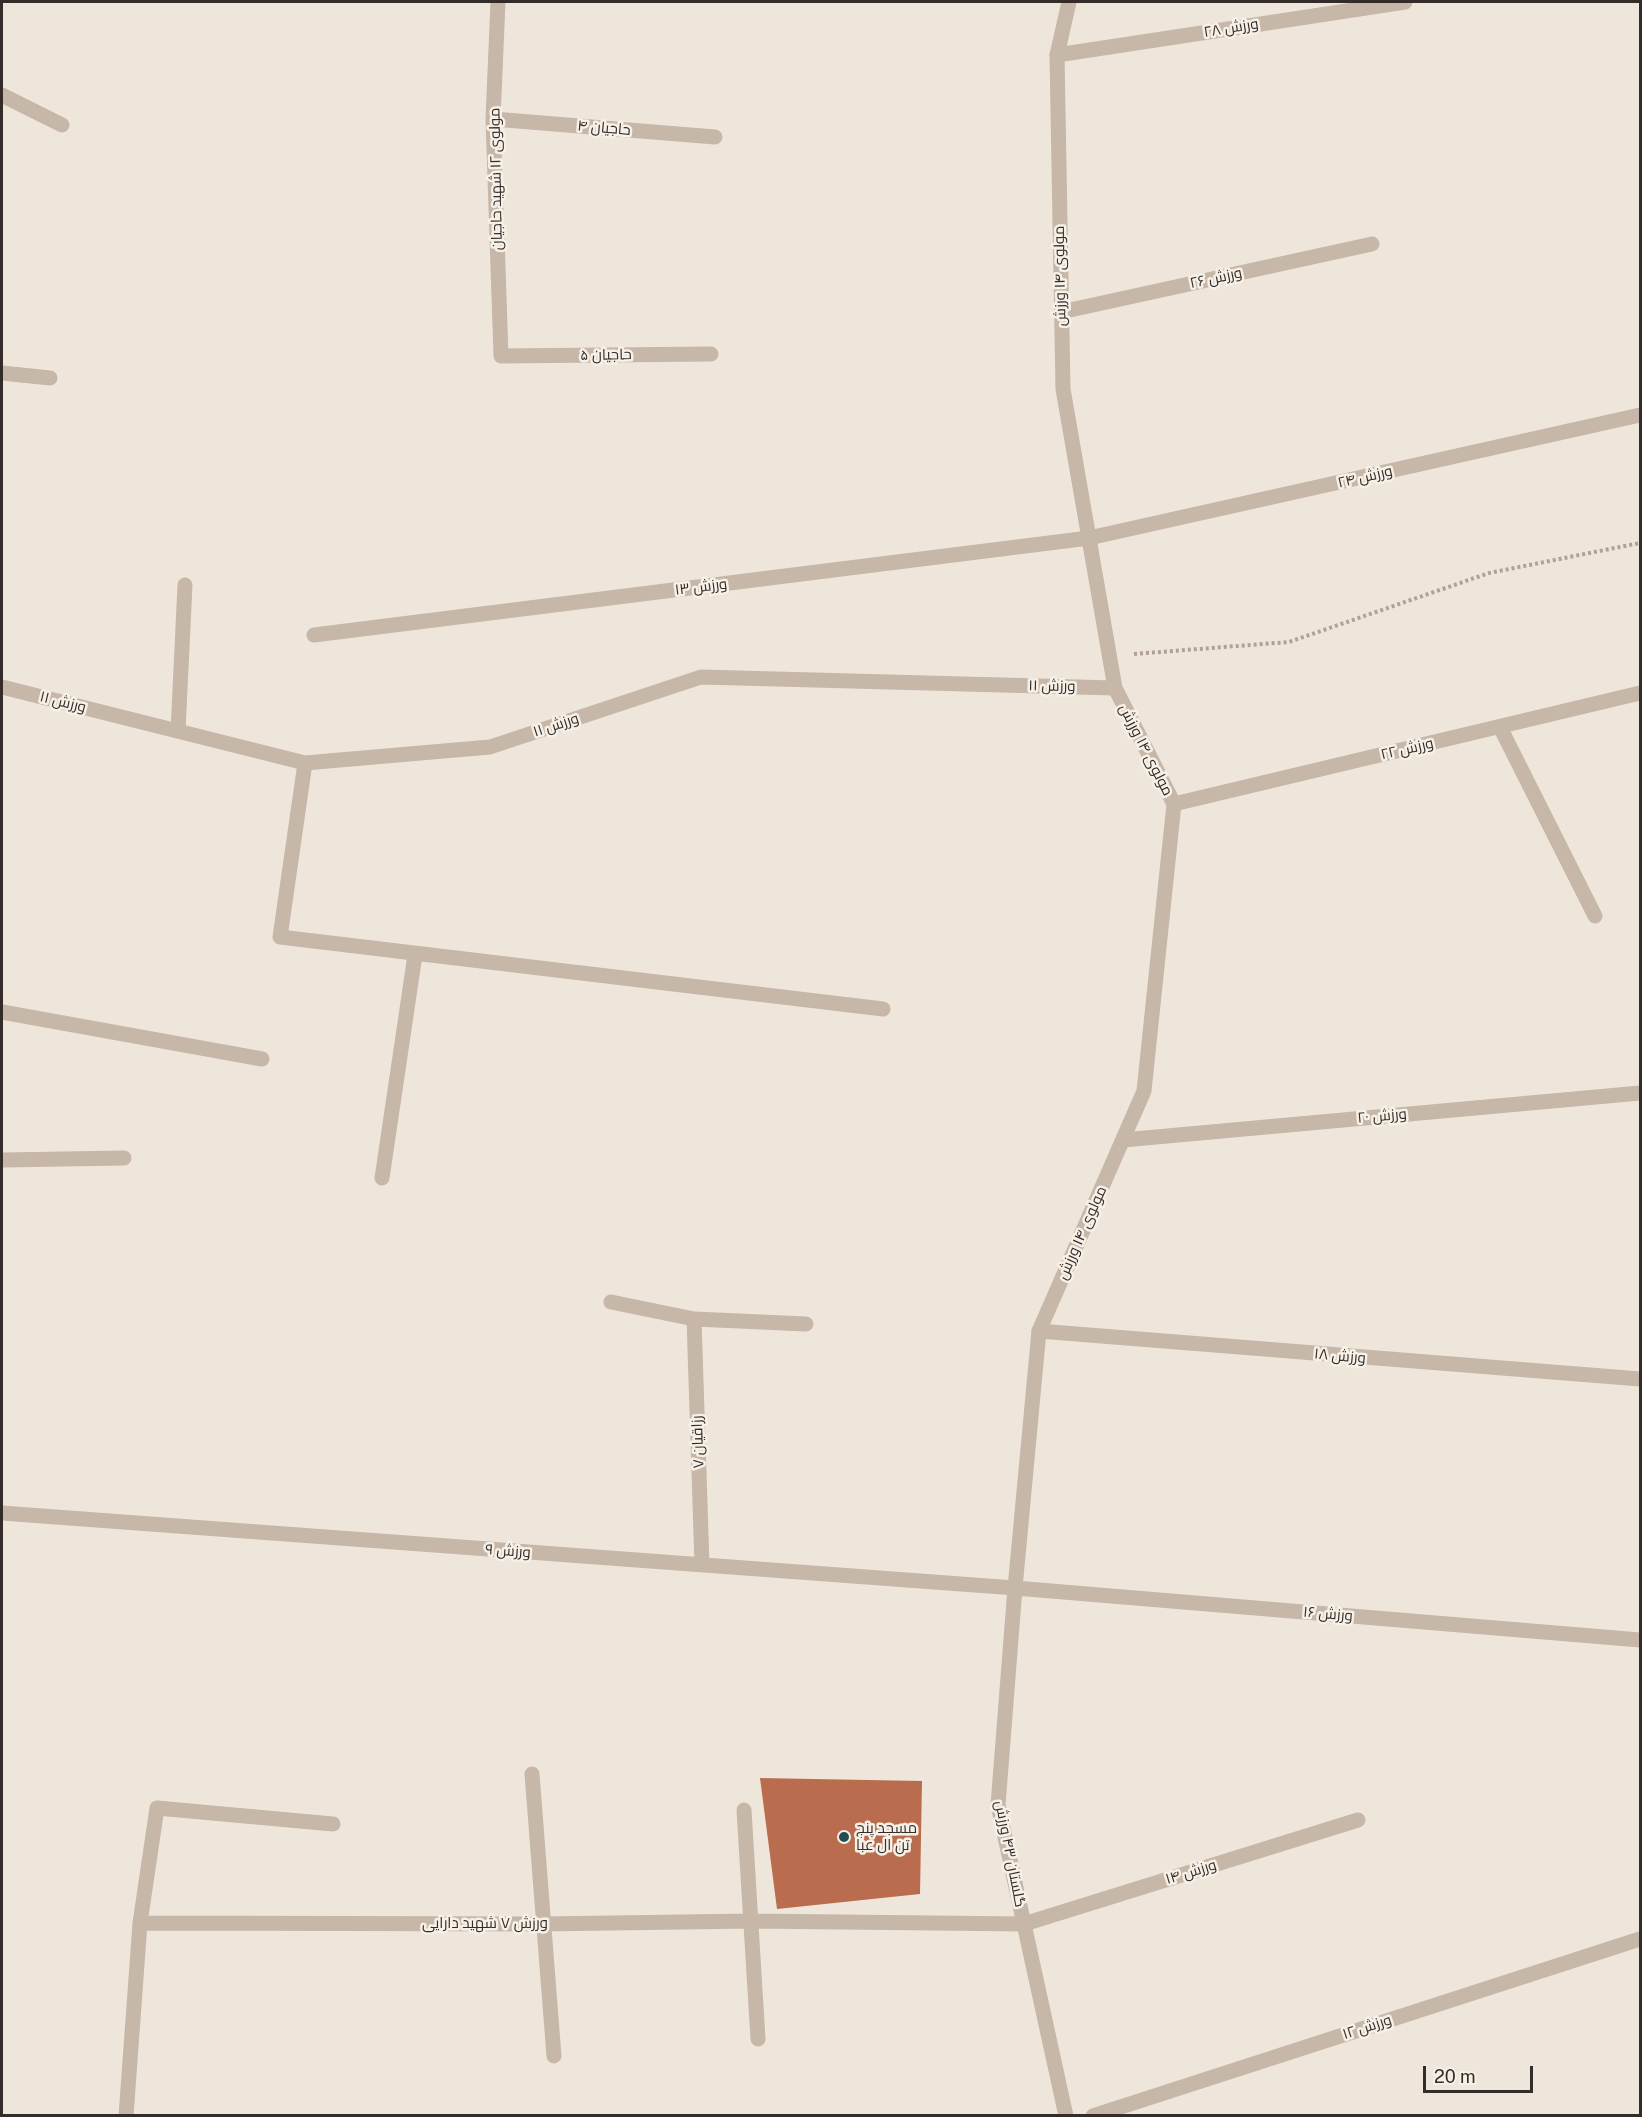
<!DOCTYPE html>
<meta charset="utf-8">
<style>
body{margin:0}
#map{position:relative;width:1642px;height:2117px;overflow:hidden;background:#efe6db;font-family:"Public Sans",sans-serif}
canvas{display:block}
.frame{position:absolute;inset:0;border:3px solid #332c28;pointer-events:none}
.scale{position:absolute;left:1423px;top:2066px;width:110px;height:27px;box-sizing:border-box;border:3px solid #332c28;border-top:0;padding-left:8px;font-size:18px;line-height:21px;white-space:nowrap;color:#332c28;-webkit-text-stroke:4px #f7f0e7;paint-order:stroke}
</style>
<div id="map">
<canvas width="1642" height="2117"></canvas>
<div class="frame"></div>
<div class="scale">20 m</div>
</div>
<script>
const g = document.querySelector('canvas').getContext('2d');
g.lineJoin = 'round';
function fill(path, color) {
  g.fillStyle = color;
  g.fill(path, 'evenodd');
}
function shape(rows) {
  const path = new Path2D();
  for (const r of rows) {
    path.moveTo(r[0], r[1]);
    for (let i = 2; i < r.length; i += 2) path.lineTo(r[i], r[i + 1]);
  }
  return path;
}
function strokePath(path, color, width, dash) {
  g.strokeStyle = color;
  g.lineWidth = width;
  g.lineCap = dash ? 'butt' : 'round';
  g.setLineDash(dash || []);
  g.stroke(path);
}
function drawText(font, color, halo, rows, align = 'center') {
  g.font = font + ' "Public Sans",Cairo,sans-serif';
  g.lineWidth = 5;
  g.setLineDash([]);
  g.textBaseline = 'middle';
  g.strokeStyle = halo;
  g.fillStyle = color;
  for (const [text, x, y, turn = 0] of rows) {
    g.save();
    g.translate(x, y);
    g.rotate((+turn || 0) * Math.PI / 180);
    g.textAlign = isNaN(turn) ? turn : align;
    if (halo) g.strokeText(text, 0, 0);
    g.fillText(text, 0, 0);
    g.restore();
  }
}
const building = shape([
 [760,1778,922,1781,920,1894,777,1909]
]);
const path = shape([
 [1134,654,1289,642,1489,573,1640,543]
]);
const minor = shape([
 [498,2,493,119,501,356,711,354],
 [1057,55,1405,2],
 [2,95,62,125],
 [493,119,715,137],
 [1061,312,1372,244],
 [2,373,50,378],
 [314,635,1089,538,1640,415],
 [2,687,305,763,490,747,701,677,1115,688],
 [1500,727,1595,916],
 [178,731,185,585],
 [305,763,280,937,883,1009],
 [1174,804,1640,693],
 [2,1012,262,1059],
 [1123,1140,1640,1093],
 [2,1160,124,1158],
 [382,1178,415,955],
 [611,1302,694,1319,806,1324],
 [694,1319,702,1565],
 [1039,1331,1640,1379],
 [2,1513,1015,1588,1640,1640],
 [532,1774,554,2056],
 [744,1810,758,2039],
 [140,1923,157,1808,333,1824],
 [126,2116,140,1923,542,1924,751,1921,1024,1924,1358,1820],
 [1093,2116,1640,1939]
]);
const tertiary = shape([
 [1066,2116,998,1805,1015,1588,1039,1331,1144,1091,1174,804,1115,688,1063,389,1057,55,1069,2]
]);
const markers = [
 [844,1837,6,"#214c51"]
];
const streetNames = [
 ["ورزش ۲۸",1231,28,-9],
 ["حاجیان ۴",604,128,5],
 ["مولوی ۱۲ شهید حاجیان",496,179,-91],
 ["مولوی ۱۴ ورزش",1060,276,-91],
 ["ورزش ۲۶",1216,278,-12],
 ["حاجیان ۵",606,355,-1],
 ["ورزش ۲۴",1365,477,-13],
 ["ورزش ۱۳",701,587,-7],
 ["ورزش ۱۱",1052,686,1],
 ["ورزش ۱۱",63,702,14],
 ["ورزش ۱۱",556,725,-18],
 ["ورزش ۲۲",1407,749,-13],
 ["مولوی ۱۴ ورزش",1146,750,63],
 ["ورزش ۲۰",1382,1116,-5],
 ["مولوی ۱۴ ورزش",1082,1233,-66],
 ["ورزش ۱۸",1340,1356,5],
 ["رزاقیان ۷",698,1442,-92],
 ["ورزش ۹",508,1551,4],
 ["ورزش ۱۶",1328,1614,5],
 ["گلستان ۴۳ ورزش",1010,1854,79],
 ["ورزش ۱۴",1191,1872,-17],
 ["ورزش ۷ شهید دارایی",485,1923],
 ["ورزش ۱۲",1367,2027,-18]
];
const poiNames = [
 ["مسجد پنج",856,1828],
 ["تن ال عبا",856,1845]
];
fill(building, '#ba6d4e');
strokePath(path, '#b1a193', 4, [3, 3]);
strokePath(minor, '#c6b7a8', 15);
strokePath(tertiary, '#c6b7a8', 15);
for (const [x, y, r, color] of markers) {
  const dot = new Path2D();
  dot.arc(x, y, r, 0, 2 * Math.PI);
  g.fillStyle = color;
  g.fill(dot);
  strokePath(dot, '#f7f0e7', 2);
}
drawText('15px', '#332c28', '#f7f0e7', streetNames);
drawText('15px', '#332c28', '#f7f0e7', poiNames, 'left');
</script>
